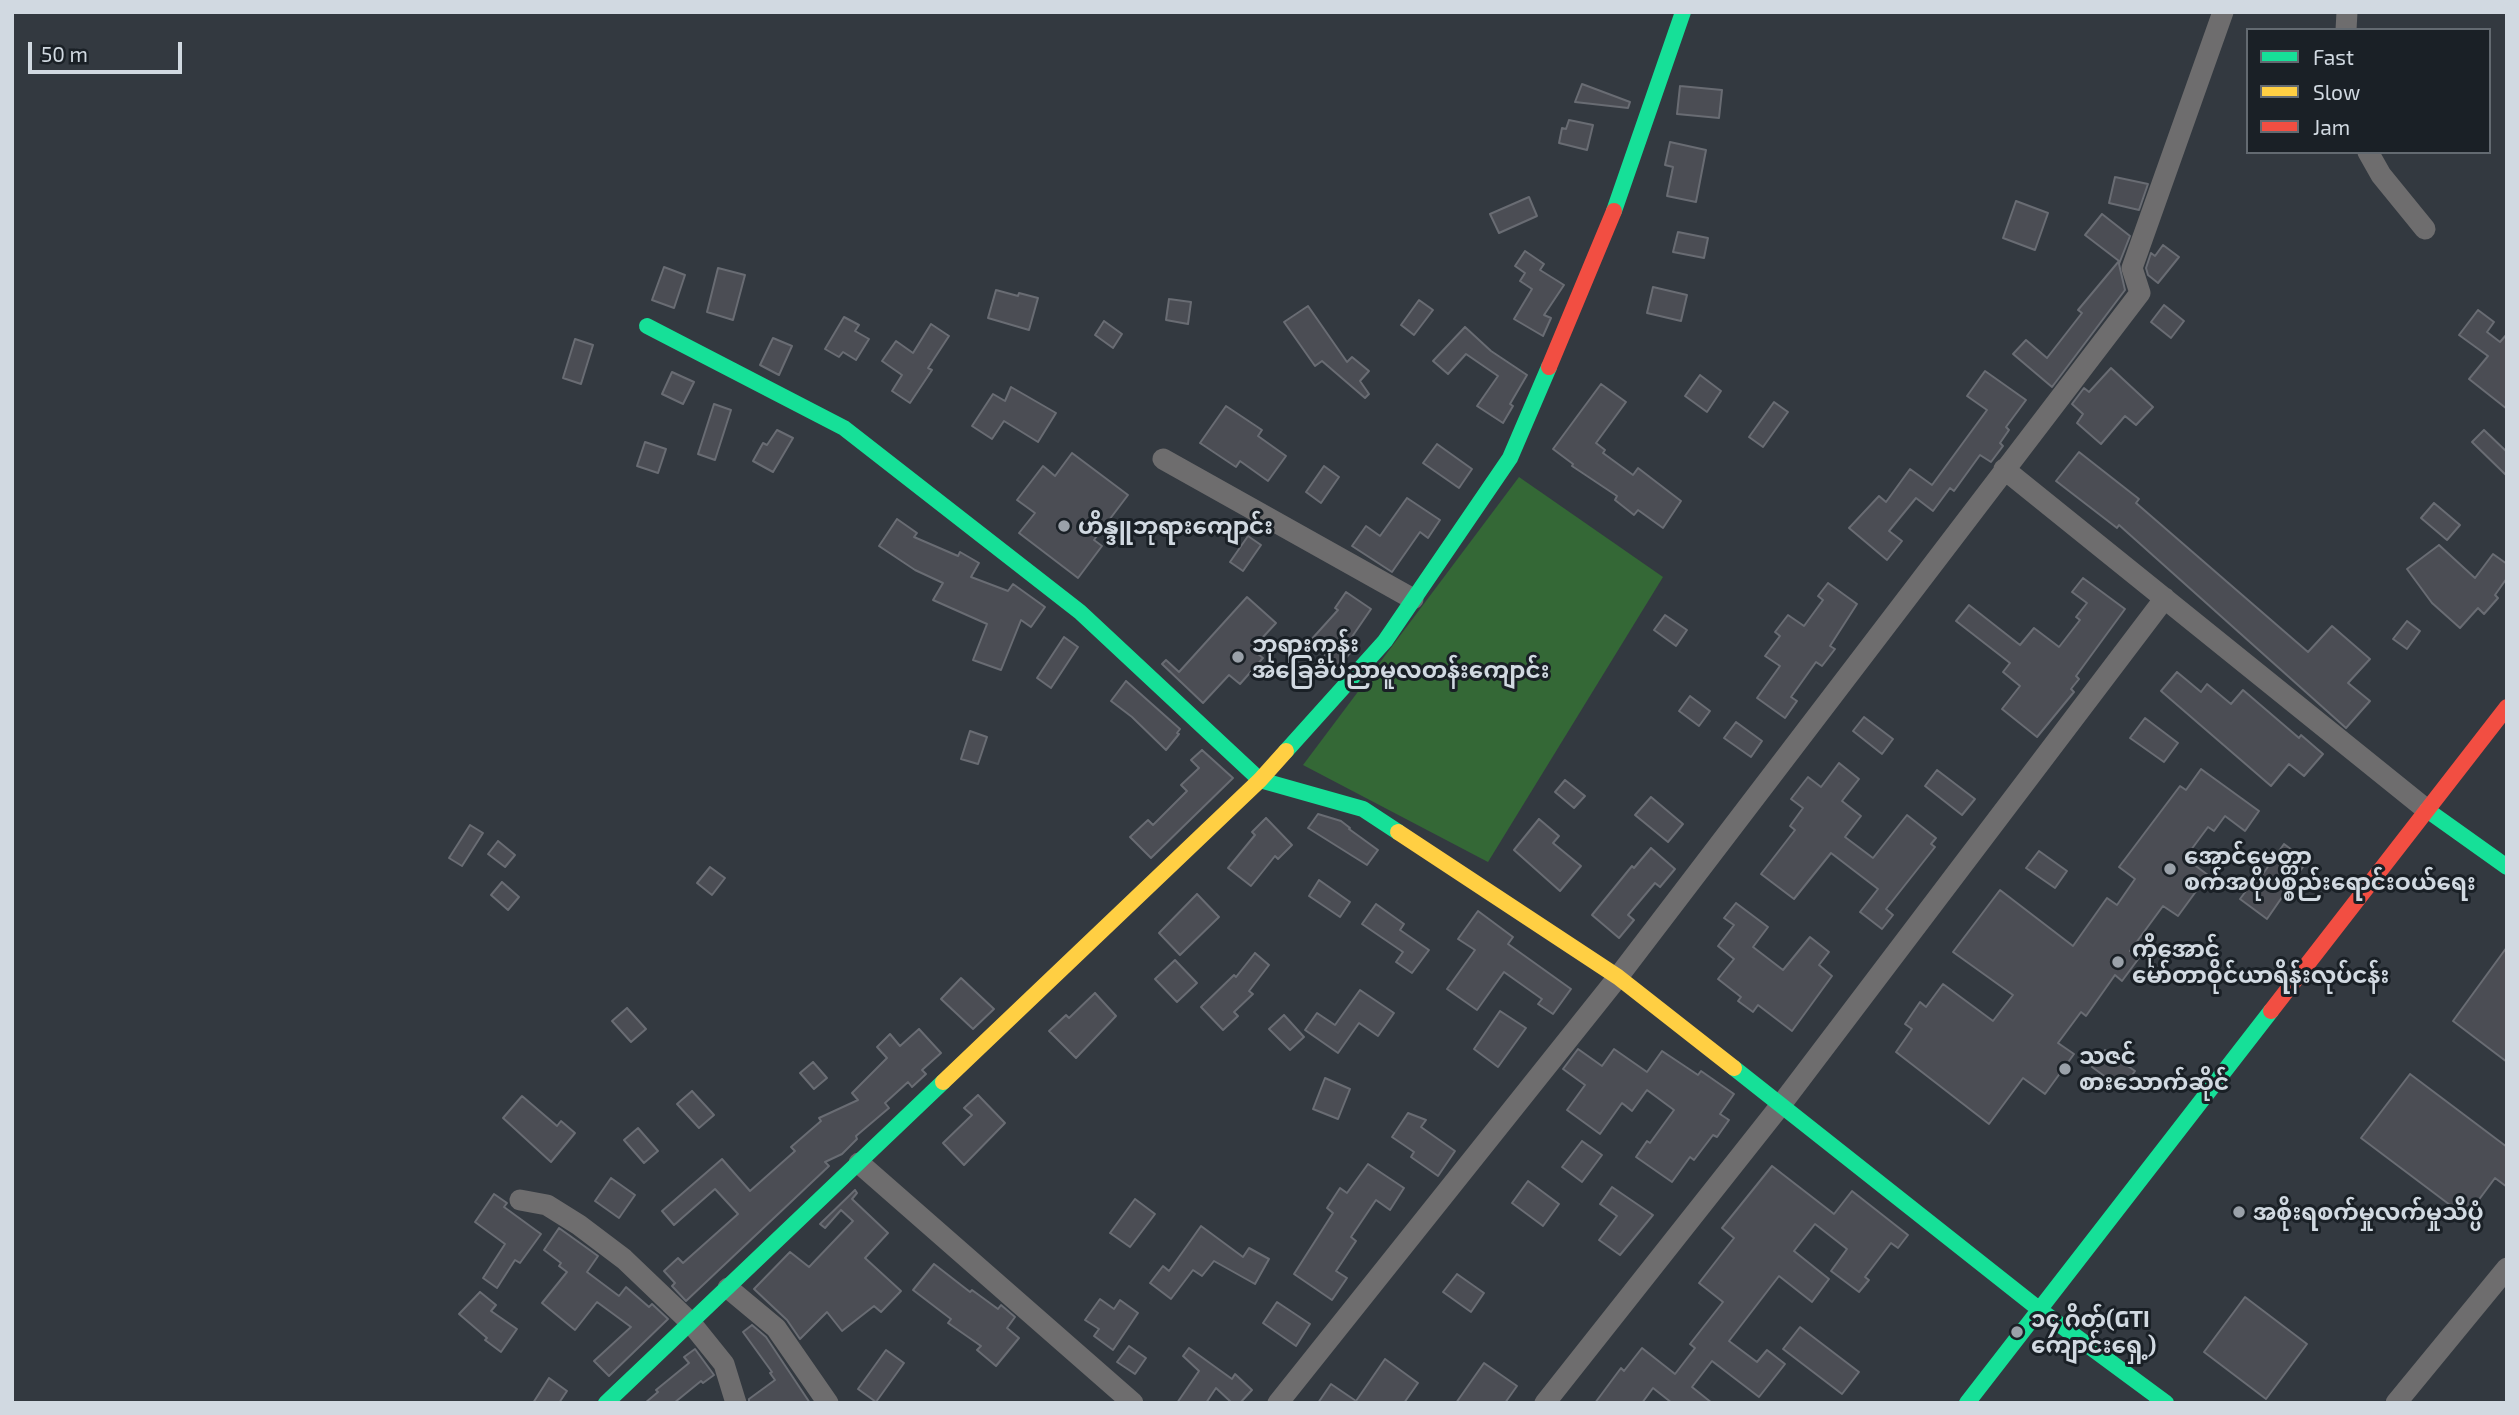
<!DOCTYPE html>
<meta charset="utf-8">
<style>
body{margin:0}
#map{position:relative;width:2519px;height:1415px;overflow:hidden;background:#333940;font-family:"Exo 2",sans-serif}
canvas{display:block}
.frame{position:absolute;inset:0;border:14px solid #d1d9e1;pointer-events:none}
.legend{position:absolute;left:2246px;top:28px;width:245px;height:126px;box-sizing:border-box;background:#1a2026;border:2px solid #636a71;margin:0;padding:9px 12px;list-style:none;font-size:21px;color:#d1d9e1}
.legend li{display:flex;align-items:center;gap:14px;height:35px}
.legend b{width:35px;border:2px solid #636a71}
.scale{position:absolute;left:28px;top:42px;width:154px;height:32px;box-sizing:border-box;border:4px solid #d1d9e1;border-top:0;padding-left:9px;font-size:21px;line-height:24px;white-space:nowrap;color:#d1d9e1;-webkit-text-stroke:5px #1a2026;paint-order:stroke}
</style>
<div id="map">
<canvas width="2519" height="1415"></canvas>
<div class="frame"></div>
<ul class="legend">
<li><b style="height:9px;background:#16e098"></b>Fast</li>
<li><b style="height:9px;background:#ffcf43"></b>Slow</li>
<li><b style="height:9px;background:#f24e42"></b>Jam</li>
</ul>
<div class="scale">50 m</div>
</div>
<script>
const g = document.querySelector('canvas').getContext('2d');
g.lineJoin = 'round';
function fill(path, color) {
  g.fillStyle = color;
  g.fill(path, 'evenodd');
}
function shape(rows) {
  const path = new Path2D();
  for (const r of rows) {
    path.moveTo(r[0], r[1]);
    for (let i = 2; i < r.length; i += 2) path.lineTo(r[i], r[i + 1]);
  }
  return path;
}
function strokePath(path, color, width, dash) {
  g.strokeStyle = color;
  g.lineWidth = width;
  g.lineCap = dash ? 'butt' : 'round';
  g.setLineDash(dash || []);
  g.stroke(path);
}
function drawText(font, color, halo, rows, align = 'center') {
  g.font = font + ' "Exo 2","Noto Sans Myanmar",sans-serif';
  g.lineWidth = 6;
  g.setLineDash([]);
  g.textBaseline = 'middle';
  g.strokeStyle = halo;
  g.fillStyle = color;
  for (const [text, x, y, turn = 0] of rows) {
    g.save();
    g.translate(x, y);
    g.rotate((+turn || 0) * Math.PI / 180);
    g.textAlign = isNaN(turn) ? turn : align;
    if (halo) g.strokeText(text, 0, 0);
    g.fillText(text, 0, 0);
    g.restore();
  }
}
const green = shape([
 [1519,477,1663,577,1488,862,1303,765]
]);
const building = shape([
 [1582,84,1630,102,1628,108,1575,102,1582,84],
 [1680,86,1722,90,1719,118,1677,114,1680,86],
 [1569,120,1593,125,1587,150,1559,143,1562,128,1566,129,1569,120],
 [1670,142,1706,150,1696,202,1667,196,1673,167,1665,165,1670,142],
 [2115,177,2148,184,2139,210,2109,203,2115,177],
 [1529,197,1537,216,1499,233,1490,214,1529,197],
 [2016,201,2048,213,2035,250,2003,238,2016,201],
 [2102,214,2130,236,2119,264,2125,290,2052,387,2013,354,2026,340,2047,358,2082,313,2078,310,2119,261,2085,235,2102,214],
 [1678,232,1708,238,1704,258,1673,252,1678,232],
 [2163,245,2179,257,2158,283,2148,275,2146,268,2151,253,2155,256,2163,245],
 [1525,251,1544,264,1540,270,1564,285,1544,315,1551,318,1543,336,1514,319,1532,289,1520,281,1525,273,1515,266,1525,251],
 [664,267,685,275,674,308,652,300,664,267],
 [718,268,745,275,733,320,707,312,718,268],
 [1653,287,1687,295,1681,321,1647,313,1653,287],
 [996,290,1018,296,1019,293,1038,298,1029,330,988,318,996,290],
 [1169,299,1191,302,1188,324,1166,320,1169,299],
 [1419,300,1433,310,1414,335,1401,325,1419,300],
 [2164,305,2184,321,2171,338,2151,322,2164,305],
 [1308,306,1347,362,1352,357,1369,371,1360,381,1369,394,1365,398,1322,361,1315,366,1284,322,1308,306],
 [2478,310,2494,322,2487,332,2500,342,2507,334,2507,409,2469,379,2488,356,2459,335,2478,310],
 [844,317,859,325,855,331,869,339,856,360,843,352,839,357,825,349,844,317],
 [1104,321,1122,334,1113,348,1095,335,1104,321],
 [931,324,949,336,928,368,932,370,910,403,892,391,902,375,882,361,896,341,913,353,931,324],
 [1465,327,1491,351,1527,375,1510,404,1513,406,1503,423,1477,406,1498,376,1466,354,1448,374,1433,361,1465,327],
 [773,338,792,346,779,375,760,365,773,338],
 [575,339,593,345,581,384,563,378,575,339],
 [2111,368,2153,407,2136,425,2125,416,2101,444,2077,423,2083,414,2072,404,2084,388,2089,392,2111,368],
 [1985,371,2026,400,2006,427,2009,430,2000,443,2003,446,1991,462,1980,455,1954,491,1950,488,1933,511,1916,498,1889,531,1902,541,1887,560,1849,528,1879,496,1886,502,1910,469,1932,485,1987,410,1967,396,1985,371],
 [672,372,694,382,683,404,662,394,672,372],
 [1700,375,1721,391,1707,412,1685,396,1700,375],
 [1601,384,1626,402,1596,443,1605,450,1603,453,1633,475,1638,468,1681,501,1663,528,1638,510,1634,515,1615,500,1617,496,1572,466,1573,464,1553,449,1601,384],
 [1011,387,1056,413,1038,442,1004,421,992,439,972,426,993,394,1005,401,1011,387],
 [1774,402,1788,412,1763,447,1749,437,1774,402],
 [714,404,731,410,715,460,698,454,714,404],
 [1226,406,1262,430,1258,436,1286,456,1268,481,1240,461,1236,467,1200,443,1226,406],
 [777,430,793,438,773,472,753,461,763,443,767,445,777,430],
 [2484,430,2507,452,2507,476,2472,442,2484,430],
 [645,442,666,449,658,473,637,466,645,442],
 [1437,444,1472,469,1459,488,1423,463,1437,444],
 [2079,452,2139,499,2136,503,2308,652,2332,626,2370,659,2348,683,2370,701,2346,728,2119,525,2117,528,2056,481,2079,452],
 [1072,453,1128,495,1094,540,1102,546,1078,578,1019,533,1035,513,1017,500,1043,466,1055,476,1072,453],
 [1324,466,1339,477,1321,503,1306,492,1324,466],
 [1407,498,1440,520,1428,538,1420,532,1392,572,1352,546,1366,526,1380,536,1407,498],
 [2434,503,2460,525,2447,540,2421,518,2434,503],
 [897,519,917,533,914,537,958,556,960,552,979,563,971,577,1008,591,1013,584,1045,607,1031,627,1021,620,1001,670,973,660,987,624,933,600,943,583,915,570,879,546,897,519],
 [1248,536,1261,545,1243,571,1230,562,1248,536],
 [2439,545,2475,578,2493,554,2507,564,2507,578,2495,595,2498,598,2484,614,2478,608,2460,628,2432,603,2407,569,2439,545],
 [2083,578,2125,609,2076,676,2079,679,2071,689,2074,692,2037,737,2002,709,2020,686,2003,672,2010,663,1956,621,1969,605,2020,645,2034,628,2059,647,2080,620,2076,617,2087,603,2072,592,2083,578],
 [1828,583,1857,604,1830,646,1835,649,1822,666,1816,662,1791,697,1797,701,1785,718,1757,698,1780,666,1765,656,1780,636,1775,632,1788,615,1804,626,1823,600,1818,596,1828,583],
 [1346,592,1371,609,1345,647,1351,652,1338,667,1310,641,1338,610,1335,608,1346,592],
 [1247,597,1276,623,1252,649,1263,658,1240,684,1229,675,1203,703,1162,664,1166,660,1179,672,1247,597],
 [1665,615,1687,630,1676,646,1654,630,1665,615],
 [2407,621,2420,631,2407,649,2393,639,2407,621],
 [1064,637,1078,647,1051,688,1037,678,1064,637],
 [2177,672,2201,692,2207,684,2231,704,2243,690,2299,738,2301,735,2323,754,2304,776,2289,764,2271,786,2161,691,2177,672],
 [1126,681,1180,729,1177,733,1179,734,1166,750,1132,717,1111,701,1126,681],
 [1690,696,1710,711,1699,726,1679,711,1690,696],
 [1864,717,1893,739,1882,754,1853,731,1864,717],
 [2145,718,2178,743,2164,762,2130,738,2145,718],
 [1736,722,1762,741,1751,757,1724,738,1736,722],
 [970,731,987,737,978,764,961,759,970,731],
 [1202,750,1233,778,1151,858,1130,837,1148,820,1153,825,1187,791,1181,785,1199,768,1191,760,1202,750],
 [1839,763,1859,779,1842,801,1861,816,1845,837,1873,858,1907,815,1936,838,1931,844,1935,847,1886,909,1893,915,1882,929,1860,912,1878,889,1831,853,1794,899,1761,874,1795,830,1790,826,1803,808,1791,799,1808,777,1821,787,1839,763],
 [2201,769,2259,811,2245,831,2225,816,2214,831,2208,827,2185,858,2208,875,2178,916,2163,906,2130,951,2139,958,2122,981,2115,975,2086,1016,2081,1012,2058,1043,2074,1054,2045,1094,2023,1078,1989,1124,1896,1052,1912,1029,1905,1024,1920,1002,1926,1007,1943,984,1993,1021,2013,995,1953,952,2000,890,2073,946,2107,898,2117,905,2135,879,2119,867,2180,786,2186,790,2201,769],
 [1937,770,1975,799,1962,815,1925,786,1937,770],
 [1565,780,1585,796,1574,808,1555,792,1565,780],
 [1651,797,1683,824,1668,842,1635,815,1651,797],
 [1318,814,1341,821,1350,828,1349,829,1378,850,1367,865,1308,828,1318,814],
 [1266,818,1292,845,1278,859,1275,856,1251,886,1228,868,1255,835,1252,832,1266,818],
 [1539,819,1559,836,1553,843,1581,866,1560,891,1514,850,1539,819],
 [470,825,483,833,462,866,449,858,470,825],
 [498,841,515,855,505,867,488,854,498,841],
 [2284,844,2307,861,2267,919,2240,899,2252,883,2255,885,2284,844],
 [1651,848,1675,869,1660,887,1655,883,1628,915,1634,920,1619,938,1592,915,1632,866,1634,868,1651,848],
 [2039,851,2067,871,2055,888,2026,868,2039,851],
 [710,867,725,878,712,895,697,883,710,867],
 [1319,880,1350,902,1340,917,1309,896,1319,880],
 [502,882,519,897,508,910,491,895,502,882],
 [1197,894,1219,917,1180,955,1159,933,1197,894],
 [1736,903,1768,927,1753,947,1783,970,1810,937,1829,952,1819,965,1832,976,1792,1031,1758,1005,1753,1012,1738,1001,1741,997,1718,979,1734,959,1718,946,1734,925,1724,918,1736,903],
 [1376,904,1404,924,1400,930,1429,950,1412,973,1396,962,1403,952,1362,924,1376,904],
 [1478,911,1513,937,1508,944,1571,989,1553,1014,1538,1004,1542,999,1504,972,1477,1010,1447,989,1475,950,1458,939,1478,911],
 [2507,947,2507,1062,2453,1021,2507,947],
 [1255,953,1269,965,1249,991,1253,994,1234,1012,1238,1016,1223,1030,1201,1007,1234,975,1236,977,1255,953],
 [1175,960,1197,983,1177,1002,1155,979,1175,960],
 [961,978,994,1009,973,1029,941,999,961,978],
 [1360,990,1394,1013,1378,1036,1359,1023,1338,1053,1305,1030,1317,1013,1335,1025,1360,990],
 [1095,993,1116,1016,1076,1058,1049,1031,1066,1015,1069,1018,1095,993],
 [627,1008,646,1029,631,1042,612,1021,627,1008],
 [1500,1011,1526,1028,1498,1067,1474,1049,1500,1011],
 [1284,1015,1304,1037,1290,1050,1269,1029,1284,1015],
 [919,1029,941,1053,922,1070,926,1074,912,1087,908,1082,885,1103,889,1108,856,1136,857,1139,842,1154,825,1162,829,1166,686,1301,672,1286,675,1283,664,1271,678,1258,683,1263,738,1214,715,1189,674,1225,662,1211,722,1159,750,1191,795,1151,791,1147,821,1121,819,1118,858,1100,852,1093,887,1058,877,1047,890,1034,900,1046,919,1029],
 [1578,1049,1602,1066,1614,1049,1647,1072,1662,1051,1698,1075,1701,1071,1734,1094,1720,1114,1729,1120,1717,1137,1713,1135,1694,1160,1690,1157,1672,1182,1636,1157,1647,1141,1650,1143,1674,1110,1647,1090,1632,1111,1622,1103,1600,1134,1567,1110,1585,1085,1563,1069,1578,1049],
 [2105,1050,2135,1071,2122,1089,2092,1067,2105,1050],
 [813,1062,827,1078,814,1089,800,1073,813,1062],
 [2410,1074,2507,1147,2507,1187,2495,1178,2466,1217,2361,1138,2410,1074],
 [1325,1078,1350,1089,1338,1119,1313,1109,1325,1078],
 [692,1091,714,1115,699,1128,677,1104,692,1091],
 [978,1095,1005,1123,964,1165,943,1143,972,1115,964,1108,978,1095],
 [522,1096,557,1126,561,1121,575,1133,551,1162,503,1118,522,1096],
 [1408,1113,1426,1120,1421,1127,1455,1151,1438,1176,1411,1157,1414,1152,1392,1137,1408,1113],
 [638,1128,658,1151,644,1163,624,1140,638,1128],
 [1582,1141,1602,1155,1582,1182,1562,1167,1582,1141],
 [1368,1164,1404,1188,1390,1210,1376,1200,1351,1237,1356,1241,1336,1271,1347,1278,1332,1300,1294,1274,1333,1213,1327,1208,1340,1188,1347,1193,1368,1164],
 [1772,1166,1834,1214,1852,1191,1908,1235,1898,1248,1891,1243,1865,1277,1869,1280,1859,1292,1831,1271,1847,1249,1815,1224,1794,1251,1829,1279,1812,1302,1779,1276,1729,1341,1757,1362,1767,1350,1785,1364,1759,1397,1712,1361,1692,1387,1712,1403,1672,1403,1653,1388,1642,1403,1595,1403,1621,1368,1624,1371,1642,1348,1675,1374,1695,1348,1690,1344,1723,1302,1699,1283,1734,1238,1722,1228,1772,1166],
 [611,1178,635,1195,619,1218,595,1201,611,1178],
 [1528,1181,1559,1204,1543,1226,1512,1203,1528,1181],
 [1612,1187,1653,1215,1620,1255,1599,1240,1617,1216,1600,1204,1612,1187],
 [855,1190,857,1193,852,1199,888,1233,865,1258,901,1291,881,1312,874,1306,842,1331,827,1312,800,1339,787,1320,754,1289,790,1252,809,1267,853,1221,841,1210,825,1228,820,1224,855,1190],
 [494,1194,507,1203,504,1207,541,1234,520,1263,515,1260,497,1288,483,1278,505,1244,475,1222,494,1194],
 [1135,1199,1155,1214,1130,1247,1110,1233,1135,1199],
 [1201,1226,1243,1257,1249,1248,1269,1259,1255,1284,1214,1261,1202,1276,1193,1270,1171,1299,1150,1283,1163,1266,1169,1271,1201,1226],
 [559,1228,598,1256,587,1272,619,1296,626,1287,649,1307,652,1304,668,1319,609,1376,594,1361,631,1327,597,1302,575,1330,542,1303,567,1272,559,1266,561,1263,544,1250,559,1228],
 [934,1264,970,1292,972,1290,998,1309,1001,1305,1015,1317,1007,1328,1019,1338,996,1366,977,1350,981,1346,948,1323,951,1319,913,1290,934,1264],
 [1457,1274,1484,1293,1471,1312,1443,1292,1457,1274],
 [480,1292,496,1305,491,1311,517,1329,501,1352,485,1340,487,1338,459,1314,480,1292],
 [2245,1297,2307,1344,2266,1399,2204,1352,2245,1297],
 [1100,1299,1114,1309,1120,1300,1138,1313,1113,1350,1094,1336,1099,1329,1085,1320,1100,1299],
 [1277,1302,1310,1324,1296,1346,1263,1323,1277,1302],
 [752,1325,766,1337,810,1403,749,1403,749,1399,775,1380,770,1373,772,1372,743,1332,752,1325],
 [1800,1327,1859,1372,1842,1394,1783,1349,1800,1327],
 [1129,1346,1146,1358,1135,1374,1117,1362,1129,1346],
 [1189,1348,1232,1379,1235,1374,1252,1390,1240,1403,1232,1403,1216,1388,1206,1403,1177,1403,1199,1371,1183,1356,1189,1348],
 [695,1349,714,1375,703,1383,701,1381,674,1403,645,1403,658,1392,656,1390,689,1363,684,1357,695,1349],
 [886,1350,904,1363,876,1402,858,1389,886,1350],
 [1385,1359,1418,1383,1404,1403,1318,1403,1331,1384,1356,1401,1385,1359],
 [1484,1363,1517,1386,1505,1403,1456,1403,1484,1363],
 [549,1378,567,1391,559,1403,533,1403,549,1378]
]);
const street = shape([
 [2346,30,2347,12],
 [2368,152,2381,175,2425,229],
 [1163,459,1413,599],
 [2004,469,2427,810],
 [859,1163,1133,1403],
 [520,1200,547,1205,579,1225,624,1259,691,1323,724,1364,736,1403],
 [728,1288,776,1328,828,1403],
 [1278,1403,1618,977,2140,293,2132,268,2223,12],
 [1545,1403,1780,1106,2165,598],
 [2396,1403,2507,1268]
]);
const fast = shape([
 [1614,211,1683,12],
 [647,326,844,428,1080,612,1260,780,1363,809,1398,832],
 [1286,751,1385,641,1510,458,1549,367],
 [2427,810,2507,867],
 [1734,1068,2040,1310,2166,1403],
 [606,1403,943,1082],
 [1967,1403,2271,1011]
]);
const slow = shape([
 [1398,832,1618,977,1734,1068],
 [943,1082,1260,780,1286,751]
]);
const jam = shape([
 [1549,367,1614,211],
 [2271,1011,2507,707]
]);
const markers = [
 [1064,526,7,"#9aa1a9"],
 [1238,657,7,"#9aa1a9"],
 [2170,869,7,"#9aa1a9"],
 [2118,962,7,"#9aa1a9"],
 [2065,1069,7,"#9aa1a9"],
 [2239,1212,7,"#9aa1a9"],
 [2017,1332,7,"#9aa1a9"]
];
const poiNames = [
 ["ဟိန္ဒူဘုရားကျောင်း",1078,526],
 ["ဘုရားကုန်း",1252,644],
 ["အခြေခံပညာမူလတန်းကျောင်း",1252,670],
 ["အောင်မေတ္တာ",2184,856],
 ["စက်အပိုပစ္စည်းရောင်းဝယ်ရေး",2184,882],
 ["ကိုအောင်",2132,949],
 ["မော်တာဝိုင်ယာရိန်းလုပ်ငန်း",2132,975],
 ["သဇင်",2079,1056],
 ["စားသောက်ဆိုင်",2079,1082],
 ["အစိုးရစက်မှုလက်မှုသိပ္ပံ",2253,1212],
 ["၁၄ ဂိတ်(GTI",2031,1319],
 ["ကျောင်းရှေ့)",2031,1345]
];
fill(green, '#346836');
fill(building, '#4b4d54');
strokePath(building, '#696c73', 2);
strokePath(street, '#6e6d6e', 21);
strokePath(fast, '#16e098', 16);
strokePath(slow, '#ffcf43', 16);
strokePath(jam, '#f24e42', 16);
for (const [x, y, r, color] of markers) {
  const dot = new Path2D();
  dot.arc(x, y, r, 0, 2 * Math.PI);
  g.fillStyle = color;
  g.fill(dot);
  strokePath(dot, '#1a2026', 2.5);
}
drawText('bold 23px', '#d1d9e1', '#1a2026', poiNames, 'left');
</script>
